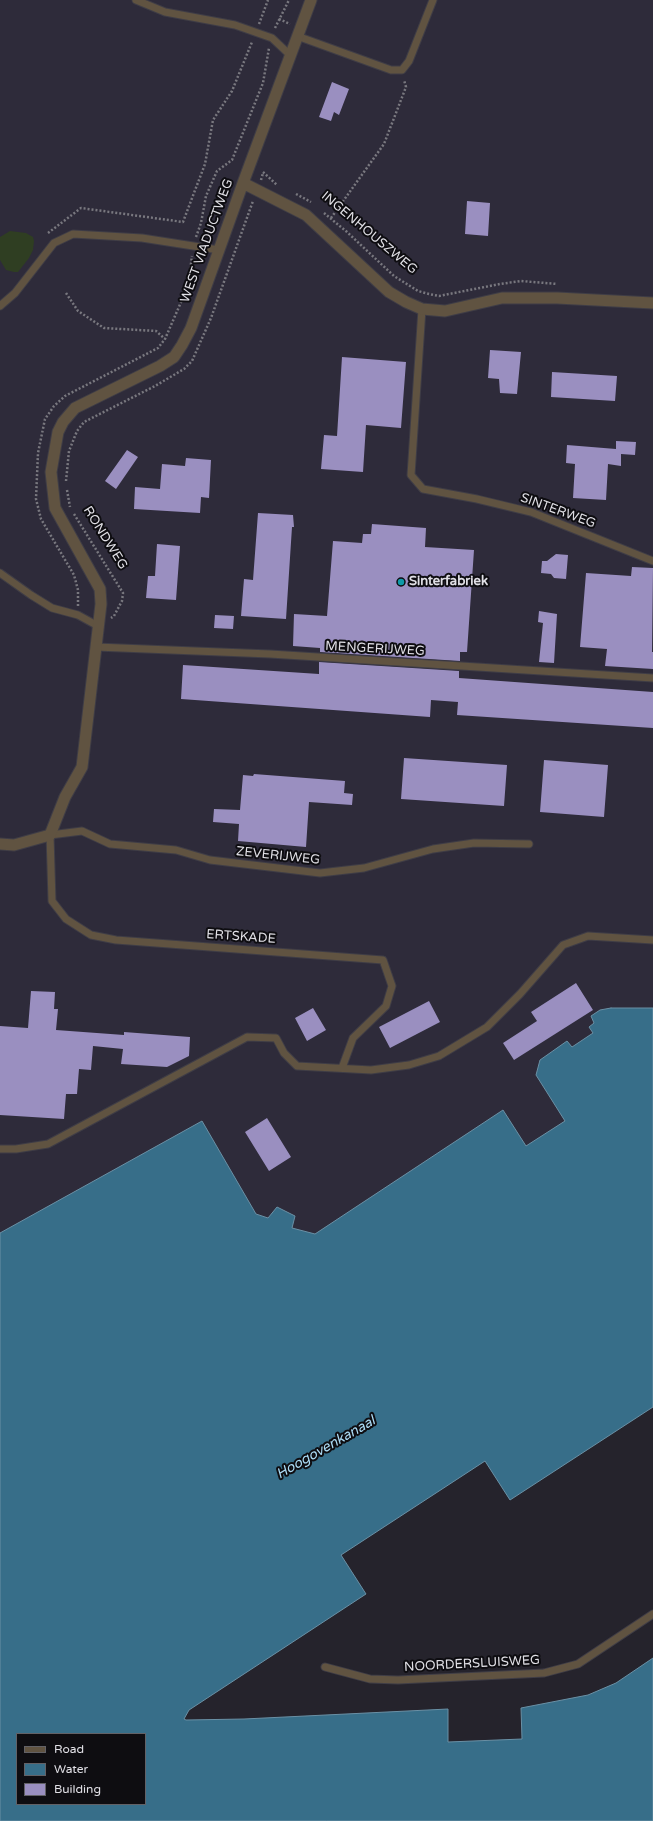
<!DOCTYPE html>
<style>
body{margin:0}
#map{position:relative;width:653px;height:1821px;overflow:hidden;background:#25232c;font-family:"Varela Round",sans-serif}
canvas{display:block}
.legend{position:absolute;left:16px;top:1733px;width:130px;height:72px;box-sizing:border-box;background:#0e0d11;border:1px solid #626166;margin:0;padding:5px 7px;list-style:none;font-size:12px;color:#e1e0e6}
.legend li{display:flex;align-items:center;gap:8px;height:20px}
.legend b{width:20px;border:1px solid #626166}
</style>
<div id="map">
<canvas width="653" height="1821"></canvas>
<ul class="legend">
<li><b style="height:5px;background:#605341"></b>Road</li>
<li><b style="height:11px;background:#376e89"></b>Water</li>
<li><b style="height:11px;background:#9a8fc0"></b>Building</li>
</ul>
</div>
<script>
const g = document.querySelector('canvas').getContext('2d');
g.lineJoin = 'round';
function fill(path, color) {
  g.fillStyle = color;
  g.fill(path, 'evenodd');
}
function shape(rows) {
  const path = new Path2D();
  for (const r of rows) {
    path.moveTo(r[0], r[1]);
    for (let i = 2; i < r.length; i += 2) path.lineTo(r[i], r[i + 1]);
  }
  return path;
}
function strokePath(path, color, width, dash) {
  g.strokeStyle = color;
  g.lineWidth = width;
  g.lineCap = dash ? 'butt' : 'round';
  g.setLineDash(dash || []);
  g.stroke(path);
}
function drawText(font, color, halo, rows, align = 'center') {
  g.font = font + ' "Varela Round",sans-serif';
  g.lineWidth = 4;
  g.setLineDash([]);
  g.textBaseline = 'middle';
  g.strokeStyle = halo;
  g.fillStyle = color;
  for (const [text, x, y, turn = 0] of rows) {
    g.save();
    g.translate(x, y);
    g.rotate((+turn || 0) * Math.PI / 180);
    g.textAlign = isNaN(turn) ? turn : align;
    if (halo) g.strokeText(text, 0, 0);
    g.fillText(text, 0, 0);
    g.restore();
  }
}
const built = shape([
 [0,0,653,0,653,1043,594,1131,372,1220,0,1356]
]);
const green = shape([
 [10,231,26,233,33,237,34,241,33,250,29,258,18,272,14,272,6,270,0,260,0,237]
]);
const water = shape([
 [611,1008,653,1008,653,1407,510,1500,485,1461,341,1555,366,1594,189,1710,184,1719,186,1720,244,1719,448,1709,448,1742,522,1739,521,1708,588,1695,616,1683,653,1658,653,1821,0,1821,0,1233,202,1121,256,1214,268,1218,277,1207,295,1216,292,1228,315,1234,503,1110,526,1146,565,1121,536,1075,540,1060,567,1041,572,1047,593,1033,589,1027,594,1023,591,1016,600,1010,611,1008],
 [17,1734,145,1734,145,1804,17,1804,17,1734]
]);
const building = shape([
 [332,82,349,89,339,115,334,112,331,121,319,117],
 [467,201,490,203,488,236,465,234],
 [490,350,521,352,517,394,500,393,499,379,488,378],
 [342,357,406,362,401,428,366,425,363,472,321,469,324,435,337,436],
 [552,372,617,376,615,401,551,397],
 [616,441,636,442,635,455,621,454,621,466,608,464,606,500,573,498,575,464,566,463,567,445,616,449],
 [127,450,138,457,116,489,105,481],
 [186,458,211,460,209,498,201,497,200,513,134,509,135,487,160,489,162,464,185,466],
 [258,513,293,515,294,527,292,527,286,619,241,616,244,579,253,580],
 [372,524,426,528,425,547,474,550,467,652,460,652,460,661,320,652,320,648,293,646,294,614,327,616,333,541,362,543,363,534,371,534],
 [157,544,180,546,176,600,146,598,148,576,155,576],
 [556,554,568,555,566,579,554,578,551,574,541,573,542,561,547,561],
 [632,567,653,568,652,652,653,652,653,669,605,666,607,649,580,647,586,573,631,576],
 [539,611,557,614,554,663,539,662,543,623,538,622],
 [215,615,234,616,233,629,214,628],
 [319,662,459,671,459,678,653,692,653,728,457,715,458,702,431,700,430,717,181,699,183,665,319,674],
 [404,758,507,765,504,806,401,799],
 [544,760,608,765,604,817,540,812],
 [254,774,345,781,344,793,353,794,352,805,309,802,306,847,238,841,239,824,213,822,214,809,240,810,243,775,253,776],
 [576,983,593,1010,514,1060,503,1043,537,1021,531,1012],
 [31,991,55,992,54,1009,58,1009,56,1030,124,1035,124,1032,190,1037,189,1056,167,1067,121,1064,123,1049,93,1046,91,1070,79,1069,77,1094,66,1094,64,1119,0,1115,0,1026,28,1028],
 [429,1001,440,1022,390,1048,379,1027],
 [313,1008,326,1030,307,1041,295,1018],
 [267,1118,291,1157,269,1171,245,1132]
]);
const path = shape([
 [279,19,290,24],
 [259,24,268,0],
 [275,28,289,0],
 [263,172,277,185],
 [261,180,263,173],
 [296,194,311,202],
 [324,213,347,232,394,276,418,291,429,294,439,296,449,294,500,284,521,281,557,284],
 [331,218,384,144,406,87,404,80],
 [48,233,81,208,183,222,205,164,213,120,232,91,252,42],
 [196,237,201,223,206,196,217,171,232,160,263,83,269,48],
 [66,293,78,311,104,328,156,331,165,339],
 [66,481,69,451,77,431,84,422,155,386,184,369,192,361,211,318,253,201],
 [67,490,70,507],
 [74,514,123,593,122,601,114,616,111,618],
 [78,606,78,590,74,575,41,519,36,499,38,453,45,419,54,406,65,396,158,348,165,339,188,286,192,256]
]);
const service = shape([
 [136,0,165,12,235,25,272,38,290,55],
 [297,36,391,70,402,70,409,61,433,0],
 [0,306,15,293,54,243,73,234,142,238,219,250],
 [422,309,411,475,423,489,477,499,531,512,653,561],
 [0,573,31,595,52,608,78,615,98,626],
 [96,647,270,654,653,678],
 [342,1068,353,1038,386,1006,392,986,383,960,116,940,91,935,66,919,52,901,50,835,82,831,110,844,176,850,210,860,320,873,364,868,433,849,474,843,529,844],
 [0,1149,16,1149,48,1144,247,1037,276,1038,284,1053,297,1066,371,1070,409,1065,439,1056,487,1027,520,994,563,945,588,936,653,940],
 [325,1667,370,1679,398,1680,544,1673,578,1664,653,1614]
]);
const minor = shape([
 [243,183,306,215,389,292,406,302,422,309,445,311,502,298,557,298,653,303],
 [0,844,14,845,50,835,65,797,82,767,101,604,100,589,55,508,51,472,58,432,63,422,75,408,160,366,174,357,182,345,191,328,243,183,311,0]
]);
const markers = [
 [401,582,4,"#0f9aa8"]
];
const streetNames = [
 ["INGENHOUSZWEG",369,233,40],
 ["WEST VIADUCTWEG",207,241,-70],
 ["SINTERWEG",558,511,20],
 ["RONDWEG",105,538,58],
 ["MENGERIJWEG",375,649,3],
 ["ZEVERIJWEG",278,856,6],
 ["ERTSKADE",241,937,4],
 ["NOORDERSLUISWEG",472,1664,-3]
];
const poiNames = [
 ["Sinterfabriek",409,582]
];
const waterNames = [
 ["Hoogovenkanaal",326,1448,-30]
];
fill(built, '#2e2b3a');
fill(green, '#2f3e22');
fill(water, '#376e89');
strokePath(water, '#6a90a5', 1);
fill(building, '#9a8fc0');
strokePath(service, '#3f3d46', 9);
strokePath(minor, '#3f3d46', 13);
strokePath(path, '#79787f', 2.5, [2, 2]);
strokePath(service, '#605341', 7);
strokePath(minor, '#605341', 11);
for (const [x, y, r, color] of markers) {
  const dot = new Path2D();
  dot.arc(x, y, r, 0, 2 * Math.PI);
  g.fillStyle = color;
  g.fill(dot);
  strokePath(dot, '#0e0d11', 1.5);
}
drawText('13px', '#e1e0e6', '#0e0d11', streetNames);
drawText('bold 13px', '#e1e0e6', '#0e0d11', poiNames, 'left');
drawText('italic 14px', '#acdcf6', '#0e0d11', waterNames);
</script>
